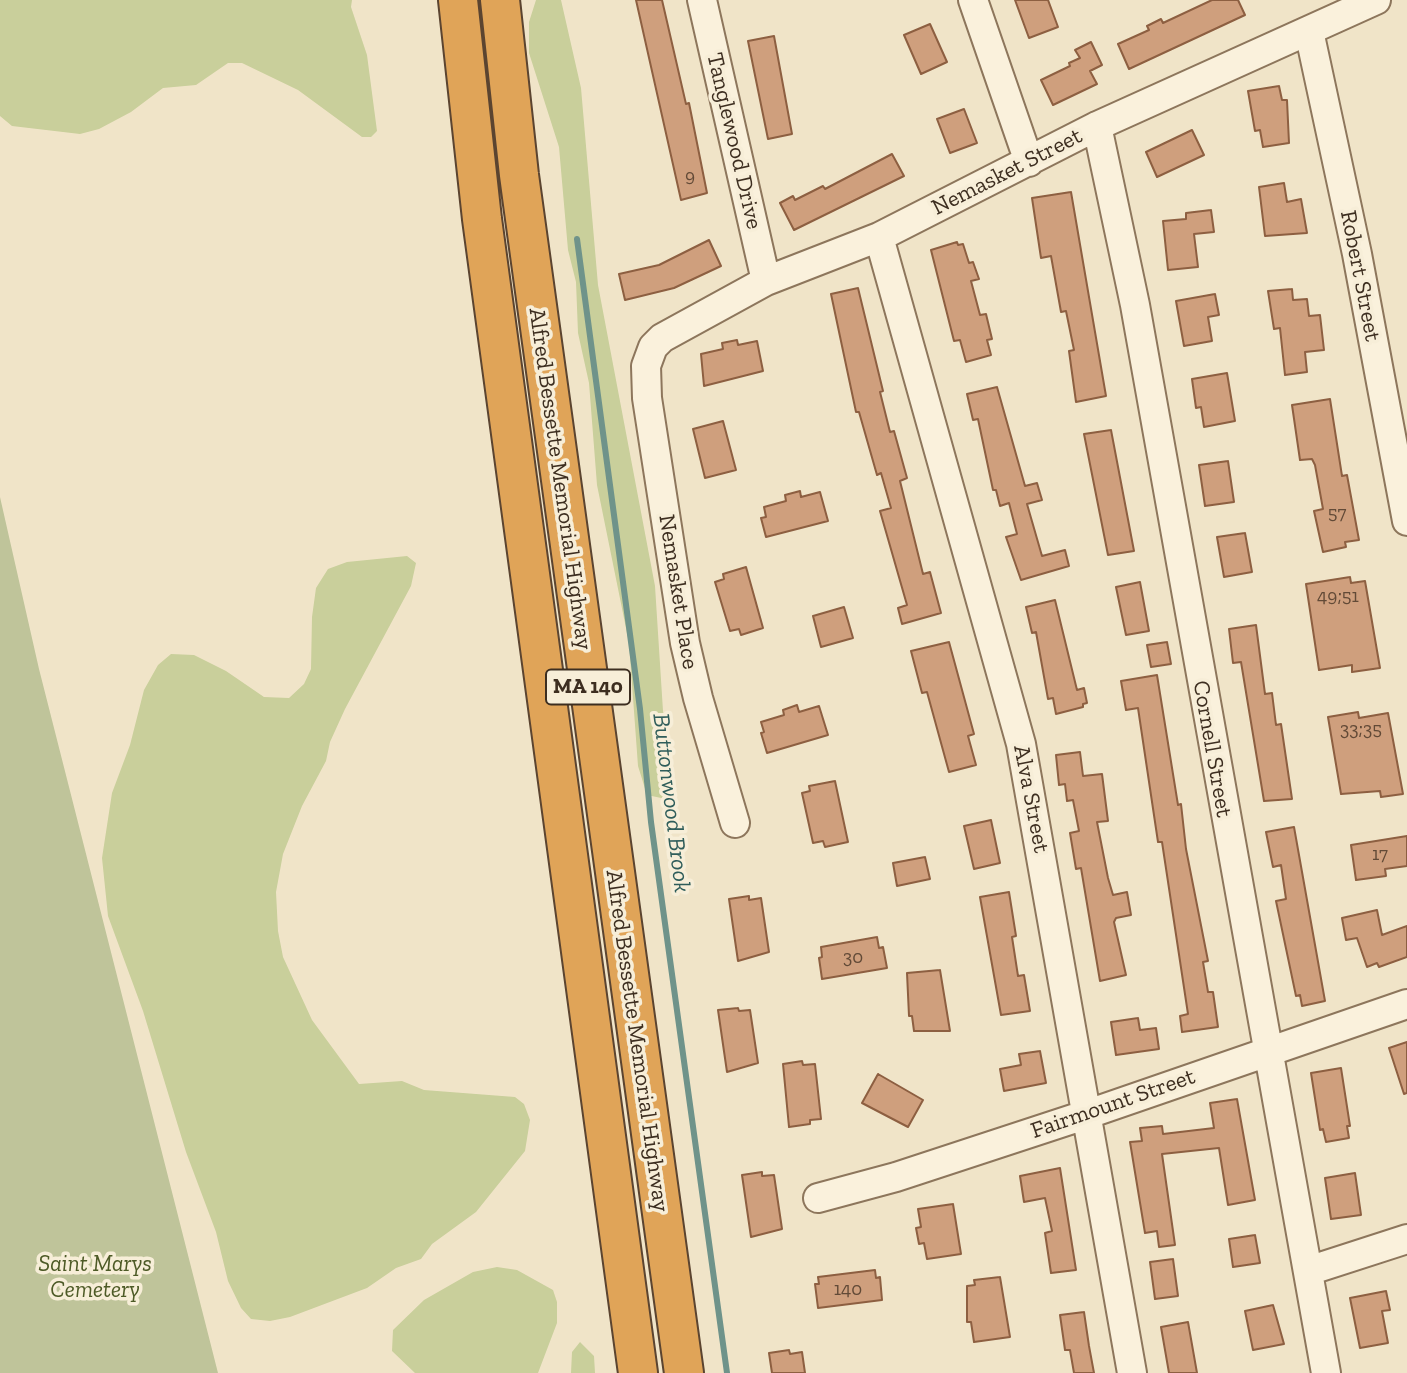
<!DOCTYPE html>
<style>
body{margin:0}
canvas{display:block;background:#f0e4c8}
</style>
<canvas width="1407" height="1373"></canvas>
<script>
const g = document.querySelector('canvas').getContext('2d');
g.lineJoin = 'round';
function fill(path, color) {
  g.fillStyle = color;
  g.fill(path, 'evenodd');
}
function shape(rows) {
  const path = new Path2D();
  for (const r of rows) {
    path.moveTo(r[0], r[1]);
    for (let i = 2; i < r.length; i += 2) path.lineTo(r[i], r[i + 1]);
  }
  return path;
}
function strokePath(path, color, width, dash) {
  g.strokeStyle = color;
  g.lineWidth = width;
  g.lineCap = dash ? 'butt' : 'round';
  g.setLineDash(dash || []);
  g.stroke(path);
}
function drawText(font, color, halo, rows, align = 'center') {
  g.font = font + ' "Zilla Slab",serif';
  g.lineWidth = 7;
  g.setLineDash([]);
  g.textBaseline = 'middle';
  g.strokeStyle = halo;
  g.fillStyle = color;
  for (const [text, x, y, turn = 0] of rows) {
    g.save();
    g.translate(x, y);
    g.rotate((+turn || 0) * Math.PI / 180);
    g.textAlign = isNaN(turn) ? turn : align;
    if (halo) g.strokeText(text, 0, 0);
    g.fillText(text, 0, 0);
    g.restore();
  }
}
const green = shape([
 [0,0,352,0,351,7,367,55,377,131,371,137,362,137,298,90,242,63,228,63,196,85,163,88,131,112,99,129,80,134,12,126,0,116],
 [536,0,561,0,581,88,598,285,655,586,663,711,672,776,666,799,647,795,638,766,629,643,597,485,589,383,578,333,576,282,568,250,559,147,529,53,529,22],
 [407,556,416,563,411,586,345,709,330,742,326,761,302,806,283,854,276,892,278,931,283,957,312,1020,359,1084,402,1081,424,1090,515,1097,524,1104,530,1120,525,1151,476,1212,432,1244,421,1259,396,1268,367,1288,290,1317,270,1321,251,1319,241,1308,228,1281,216,1232,186,1152,143,1011,108,916,102,858,112,793,130,745,144,690,158,665,171,654,194,655,226,671,264,697,289,698,304,684,311,669,312,617,316,588,328,569,347,562],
 [497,1267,517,1270,553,1290,557,1302,557,1323,538,1373,415,1373,392,1351,393,1330,424,1300,473,1272],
 [580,1342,594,1356,595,1373,571,1373,572,1352]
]);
const cemetery = shape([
 [0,497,39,669,218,1373,0,1373]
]);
const stream = shape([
 [577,239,640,709,651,822,727,1373]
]);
const building = shape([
 [636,0,662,0,686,104,689,103,707,193,681,200,636,0],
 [1015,0,1048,0,1058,27,1029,38,1015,0],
 [1212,0,1238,0,1245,15,1129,69,1118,44,1149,30,1147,26,1161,19,1163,23,1212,0],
 [930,24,947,62,921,74,904,35,930,24],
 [774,36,792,134,768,139,748,41,774,36],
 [1091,42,1102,65,1090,71,1097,84,1053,105,1041,80,1070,66,1069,63,1080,58,1075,50,1091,42],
 [1279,86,1282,100,1287,100,1289,143,1263,147,1260,130,1255,131,1248,91,1279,86],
 [964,109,977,143,950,153,937,119,964,109],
 [1192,130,1204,155,1157,177,1146,152,1192,130],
 [892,154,904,176,794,230,780,203,793,196,795,200,823,186,825,189,892,154],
 [1284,183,1287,202,1301,199,1307,233,1265,236,1259,187,1284,183],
 [1071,192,1106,396,1076,402,1069,351,1074,350,1066,311,1061,312,1051,256,1041,258,1032,198,1071,192],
 [1211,210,1214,232,1194,234,1198,267,1168,270,1163,221,1186,219,1186,213,1211,210],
 [709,240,721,266,674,288,625,300,619,274,659,265,709,240],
 [957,242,958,245,963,244,969,263,973,262,979,279,971,281,980,315,986,314,992,339,987,340,991,355,966,362,960,340,954,341,931,250,957,242],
 [858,288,883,391,880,392,890,432,894,431,907,478,900,481,923,574,930,572,941,613,902,624,898,608,907,605,880,511,891,508,881,473,877,475,859,412,856,412,831,294,858,288],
 [1292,289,1293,300,1307,299,1309,316,1320,315,1324,350,1305,352,1307,372,1285,375,1280,328,1274,329,1268,291,1292,289],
 [1215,294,1219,315,1208,317,1212,341,1184,346,1176,301,1215,294],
 [737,340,738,345,757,341,763,371,704,386,701,354,723,349,722,343,737,340],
 [1227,373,1235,421,1204,427,1201,407,1196,408,1192,379,1227,373],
 [997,387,1025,486,1037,483,1042,500,1027,504,1042,556,1065,550,1069,566,1021,580,1006,537,1017,534,1009,503,1000,506,996,490,993,490,978,419,973,420,967,394,997,387],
 [1330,399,1342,476,1347,475,1359,540,1345,542,1346,547,1323,552,1314,511,1323,509,1315,465,1312,459,1300,460,1292,405,1330,399],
 [723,421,736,470,705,478,693,429,723,421],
 [1111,430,1134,551,1108,555,1084,434,1111,430],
 [1228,461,1234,502,1205,506,1199,465,1228,461],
 [800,491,801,497,820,492,828,521,766,537,761,518,766,517,764,507,786,501,785,495,800,491],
 [1245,533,1252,572,1224,577,1217,537,1245,533],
 [746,567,763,628,741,635,739,629,730,631,715,582,724,579,723,574,746,567],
 [1350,577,1351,583,1365,581,1380,668,1352,672,1352,665,1319,670,1306,584,1350,577],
 [1140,582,1149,631,1126,635,1116,587,1140,582],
 [1055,600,1077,690,1084,688,1087,703,1083,704,1083,707,1056,714,1053,698,1048,699,1036,632,1032,633,1026,607,1055,600],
 [844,607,853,638,821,647,813,616,844,607],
 [1256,625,1265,694,1272,693,1276,725,1281,724,1292,799,1264,801,1241,662,1233,663,1229,629,1256,625],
 [949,642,974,734,968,736,976,765,949,772,927,692,922,693,911,651,949,642],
 [1167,642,1171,664,1151,667,1147,645,1167,642],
 [1157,675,1178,805,1181,804,1186,849,1208,961,1203,962,1208,992,1213,992,1218,1027,1182,1032,1180,1016,1188,1014,1162,842,1158,842,1138,708,1126,710,1121,681,1157,675],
 [797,705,799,712,819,706,828,735,767,753,761,733,764,732,761,722,784,715,783,710,797,705],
 [1358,712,1359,718,1388,713,1403,794,1381,797,1380,791,1341,794,1328,717,1358,712],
 [1080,752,1083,776,1102,774,1108,821,1097,822,1108,878,1113,895,1127,892,1131,915,1116,918,1114,922,1126,975,1100,981,1081,868,1076,869,1070,833,1079,831,1073,800,1067,801,1065,784,1059,785,1056,755,1080,752],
 [835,781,848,842,825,847,823,841,813,843,802,793,810,791,809,786,835,781],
 [991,820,1000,863,974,869,964,826,991,820],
 [1294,827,1325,1001,1302,1006,1300,995,1296,996,1276,901,1286,899,1281,865,1273,867,1266,832,1294,827],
 [1407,836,1407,866,1385,869,1386,876,1356,880,1351,845,1407,836],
 [925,857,930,879,897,886,893,863,925,857],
 [1009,892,1016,936,1012,937,1018,976,1024,975,1030,1011,1001,1015,980,897,1009,892],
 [749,896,749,900,761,898,769,952,738,961,729,899,749,896],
 [1377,910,1382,935,1407,926,1407,957,1379,967,1377,963,1367,967,1357,938,1346,940,1342,918,1377,910],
 [877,937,879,948,883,947,887,968,822,979,819,958,822,957,821,947,877,937],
 [940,970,950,1031,914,1031,912,1016,909,1016,907,973,940,970],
 [738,1008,739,1011,750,1010,758,1063,727,1072,718,1010,738,1008],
 [1138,1018,1140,1030,1156,1028,1159,1049,1116,1055,1111,1022,1138,1018],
 [1407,1042,1407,1093,1404,1094,1389,1048,1407,1042],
 [1040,1051,1046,1083,1004,1091,1000,1069,1021,1065,1019,1054,1040,1051],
 [802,1061,803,1065,815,1064,821,1119,810,1120,810,1124,789,1127,783,1064,802,1061],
 [1341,1068,1350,1126,1347,1126,1349,1138,1326,1142,1323,1129,1320,1130,1311,1073,1341,1068],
 [878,1074,923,1100,908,1127,862,1103,878,1074],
 [1237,1099,1255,1200,1228,1205,1219,1148,1162,1154,1175,1245,1159,1247,1157,1231,1145,1233,1130,1142,1142,1141,1140,1128,1162,1126,1163,1134,1214,1128,1210,1103,1237,1099],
 [1060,1168,1076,1270,1051,1273,1045,1233,1052,1231,1045,1198,1024,1202,1020,1176,1060,1168],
 [762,1172,762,1176,774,1175,782,1229,751,1237,742,1175,762,1172],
 [1355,1173,1361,1215,1331,1219,1325,1178,1355,1173],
 [953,1204,961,1254,927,1259,924,1243,919,1244,916,1228,921,1227,918,1209,953,1204],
 [1255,1235,1260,1263,1233,1267,1229,1239,1255,1235],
 [1173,1259,1178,1296,1155,1299,1150,1262,1173,1259],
 [875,1270,876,1278,880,1277,882,1300,818,1308,815,1284,819,1284,818,1277,875,1270],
 [1000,1277,1010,1337,974,1342,971,1322,967,1322,967,1286,975,1285,974,1280,1000,1277],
 [1386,1291,1390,1310,1382,1311,1388,1343,1360,1348,1350,1298,1386,1291],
 [1273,1305,1284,1344,1253,1350,1245,1311,1273,1305],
 [1084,1312,1089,1346,1094,1373,1074,1373,1070,1350,1065,1350,1060,1315,1084,1312],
 [1188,1322,1197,1373,1169,1373,1161,1327,1188,1322],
 [789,1350,790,1354,802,1352,805,1373,772,1373,769,1353,789,1350]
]);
const minor = shape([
 [702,0,766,281],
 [973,0,1029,162],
 [1309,31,1357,254,1407,521],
 [1097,126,1135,305,1326,1373],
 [879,237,1021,744,1132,1373],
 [735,823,698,698,685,643,647,398,646,366,653,347,662,338,766,281,879,237,1097,126,1376,0],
 [818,1198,896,1177,1088,1114,1407,1004],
 [1308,1271,1407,1239]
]);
const highway = shape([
 [458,0,482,219,638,1373],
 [500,0,519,175,684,1373]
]);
const numberNames = [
 ["9",690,177],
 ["57",1337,514],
 ["49;51",1338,597],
 ["33;35",1361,730],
 ["17",1380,855],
 ["30",853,958],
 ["140",848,1290]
];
const shields = [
 [588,687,84]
];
const shieldNames = [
 ["MA 140",588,687]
];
const streetNames = [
 ["Tanglewood Drive",734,141,77],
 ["Nemasket Street",1007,172,-27],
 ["Robert Street",1360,276,79],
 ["Alfred Bessette Memorial Highway",560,479,82],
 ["Nemasket Place",678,592,81],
 ["Cornell Street",1212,749,80],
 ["Alva Street",1031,799,79],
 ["Alfred Bessette Memorial Highway",637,1041,82],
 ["Fairmount Street",1113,1104,-19]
];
const parkNames = [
 ["Saint Marys",95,1264],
 ["Cemetery",95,1290]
];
const waterNames = [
 ["Buttonwood Brook",671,803,83]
];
fill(green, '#c9cf9b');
fill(cemetery, '#bfc49a');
strokePath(stream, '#6f938a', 6);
fill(building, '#cf9f7d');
strokePath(building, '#8d5f41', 2);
strokePath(minor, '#8d765c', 32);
strokePath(highway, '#5b4430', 42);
strokePath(minor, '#faf1dc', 28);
strokePath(highway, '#e0a458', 38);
drawText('19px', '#624a37', null, numberNames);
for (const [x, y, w] of shields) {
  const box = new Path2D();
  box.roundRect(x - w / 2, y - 17.5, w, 35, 5);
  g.fillStyle = '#f7eed8';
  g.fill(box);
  strokePath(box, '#3d2e20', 2);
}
drawText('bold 21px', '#3d2e20', null, shieldNames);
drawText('23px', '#3d2e20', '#f7eed8', streetNames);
drawText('italic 23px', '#4d5a26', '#f7eed8', parkNames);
drawText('italic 24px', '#2f5d5a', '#f7eed8', waterNames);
</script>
